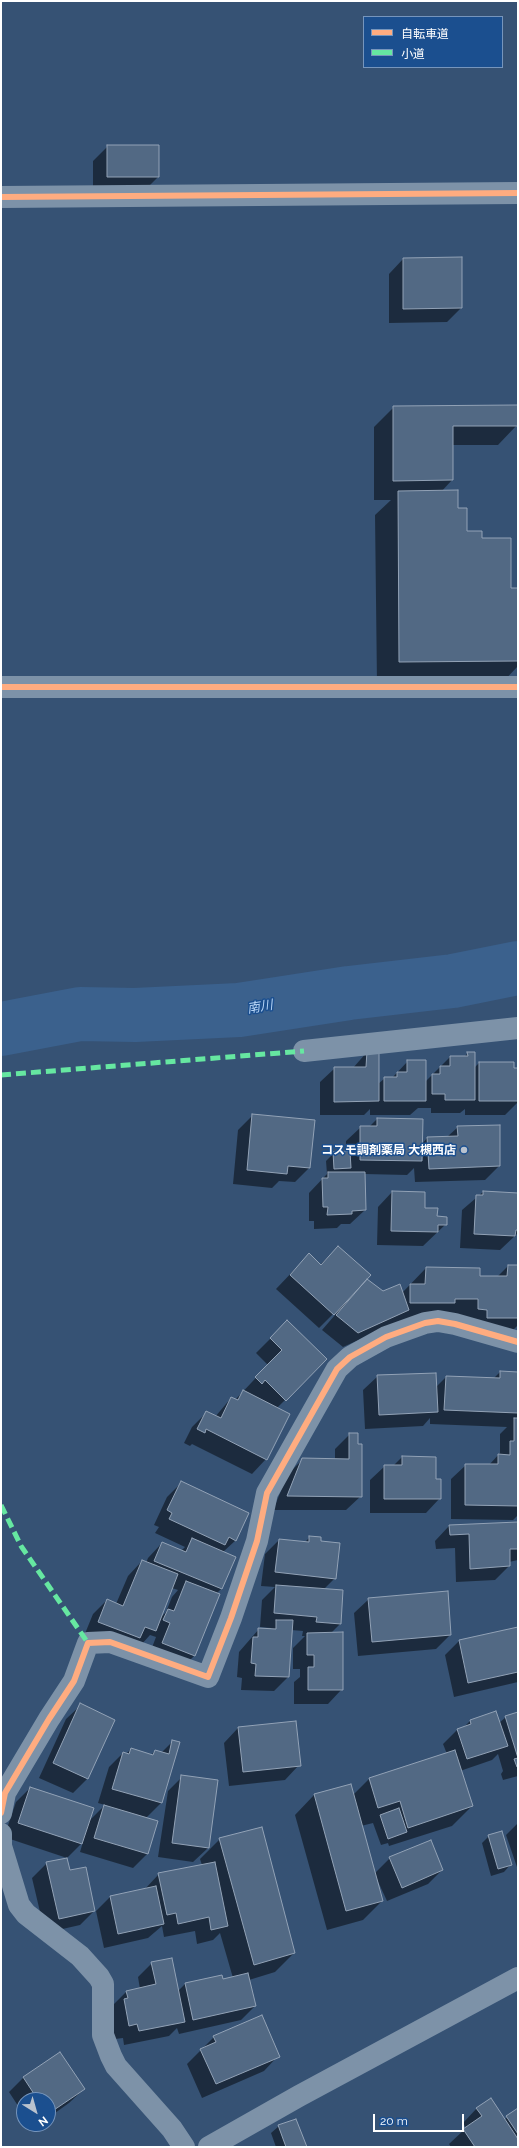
<!DOCTYPE html>
<meta charset="utf-8">
<style>
body{margin:0}
#map{position:relative;width:519px;height:2148px;overflow:hidden;background:#365274;font-family:Raleway,"Noto Sans JP",sans-serif}
canvas{display:block}
.frame{position:absolute;inset:0;border:2px solid #fff;pointer-events:none}
.legend{position:absolute;left:363px;top:16px;width:140px;height:52px;box-sizing:border-box;background:#1b4f8f;border:1px solid #7695bc;margin:0;padding:5px 7px;list-style:none;font-size:12px;color:#fff}
.legend li{display:flex;align-items:center;gap:8px;height:20px}
.legend b{width:20px;border:1px solid #7695bc}
.north{position:absolute;left:16px;top:2092px;width:40px;height:40px;box-sizing:border-box;background:#1b4f8f;border:1px solid #7695bc;border-radius:50%;rotate:143deg;font-size:11px;font-weight:700;line-height:16px;text-align:center;color:#fff}
.north::after{content:'';display:block;margin:auto;width:14px;height:18px;background:#b9c2ce;clip-path:polygon(50% 0,100% 100%,50% 72%,0 100%)}
.scale{position:absolute;left:373px;top:2114px;width:91px;height:18px;box-sizing:border-box;border:2px solid #fff;border-top:0;padding-left:5px;font-size:12px;line-height:14px;white-space:nowrap;color:#fff;-webkit-text-stroke:3px #1b4f8f;paint-order:stroke}
</style>
<div id="map">
<canvas width="519" height="2148"></canvas>
<div class="frame"></div>
<ul class="legend">
<li><b style="height:5px;background:#ffac80"></b>自転車道</li>
<li><b style="height:5px;background:#66e7a1"></b>小道</li>
</ul>
<div class="north">N</div>
<div class="scale">20 m</div>
</div>
<script>
const g = document.querySelector('canvas').getContext('2d');
g.lineJoin = 'round';
function fill(path, color) {
  g.fillStyle = color;
  g.fill(path, 'evenodd');
}
function shape(rows) {
  const path = new Path2D();
  for (const r of rows) {
    path.moveTo(r[0], r[1]);
    for (let i = 2; i < r.length; i += 2) path.lineTo(r[i], r[i + 1]);
  }
  return path;
}
function strokePath(path, color, width, dash) {
  g.strokeStyle = color;
  g.lineWidth = width;
  g.lineCap = dash ? 'butt' : 'round';
  g.setLineDash(dash || []);
  g.stroke(path);
}
function drawText(font, color, halo, rows, align = 'center') {
  g.font = font + ' Raleway,"Noto Sans JP",sans-serif';
  g.lineWidth = 3;
  g.setLineDash([]);
  g.textBaseline = 'middle';
  g.strokeStyle = halo;
  g.fillStyle = color;
  for (const [text, x, y, turn = 0] of rows) {
    g.save();
    g.translate(x, y);
    g.rotate((+turn || 0) * Math.PI / 180);
    g.textAlign = isNaN(turn) ? turn : align;
    if (halo) g.strokeText(text, 0, 0);
    g.fillText(text, 0, 0);
    g.restore();
  }
}
const shadow = shape([
 [108,146,158,177,144,191,93,191,93,161],
 [403,259,461,308,447,322,389,323,389,274],
 [394,407,517,425,498,445,452,445,452,480,441,492,457,509,466,532,481,539,510,589,518,589,518,666,501,684,377,685,375,515,391,500,374,500,374,427],
 [367,1052,378,1084,385,1078,392,1078,408,1061,425,1082,450,1057,464,1057,468,1053,474,1068,479,1063,518,1069,518,1102,505,1115,465,1115,465,1109,460,1113,431,1113,431,1108,418,1108,410,1115,370,1115,370,1109,364,1115,320,1115,320,1082,335,1068,353,1068],
 [253,1115,309,1168,295,1182,279,1181,272,1188,233,1184,238,1130],
 [377,1119,422,1144,427,1138,447,1137,458,1127,499,1166,485,1180,415,1182,414,1168,407,1175,364,1174,365,1210,350,1224,341,1224,337,1228,314,1229,314,1221,309,1221,309,1193,327,1174,326,1161,334,1153,346,1152,346,1141,361,1127,369,1127],
 [392,1192,424,1209,446,1224,423,1246,377,1245,378,1207],
 [483,1192,518,1194,518,1233,500,1250,460,1248,462,1210],
 [338,1247,365,1279,382,1292,402,1293,426,1268,479,1277,497,1277,508,1266,518,1266,518,1325,506,1337,394,1324,343,1347,322,1330,335,1315,333,1314,319,1328,276,1289,295,1269,320,1265],
 [273,1336,326,1359,277,1408,266,1459,252,1474,192,1444,190,1446,184,1443,192,1427,207,1412,215,1417,231,1398,235,1400,268,1365,256,1353],
 [500,1372,518,1373,518,1515,513,1520,451,1519,451,1479,466,1465,489,1465,500,1453,500,1434,507,1427,430,1424,430,1418,423,1426,365,1429,363,1390,378,1376,436,1387,446,1377,493,1379],
 [350,1434,361,1496,346,1510,273,1510,288,1474,303,1459,335,1460,335,1449],
 [402,1457,440,1498,426,1513,370,1513,370,1480,385,1466,393,1466],
 [181,1483,236,1540,223,1552,222,1588,216,1594,194,1656,180,1670,148,1658,156,1637,150,1635,141,1645,84,1636,93,1614,107,1600,116,1604,128,1576,142,1561,146,1563,148,1558,162,1543,181,1551,185,1547,155,1533,159,1527,154,1525,167,1497],
 [172,1588,178,1590,172,1597,166,1612,160,1618],
 [518,1523,518,1560,509,1562,509,1566,495,1580,456,1582,455,1548,436,1549,435,1541,449,1526],
 [310,1537,320,1542,335,1578,323,1590,340,1624,330,1634,342,1689,328,1704,294,1704,294,1682,300,1677,300,1669,293,1669,293,1648,305,1636,302,1636,303,1631,291,1630,288,1677,274,1691,241,1690,242,1678,237,1677,239,1652,259,1629,271,1630,271,1628,260,1627,262,1600,275,1587,261,1586,265,1554,279,1540,304,1543],
 [369,1599,450,1635,436,1649,358,1656,354,1613],
 [518,1628,518,1682,454,1697,445,1655,459,1641],
 [81,1705,114,1720,87,1779,73,1793,39,1778,66,1719],
 [496,1712,499,1723,506,1717,518,1713,518,1776,503,1780,501,1774,503,1771,498,1754,492,1760,460,1771,472,1806,452,1826,389,1846,388,1843,381,1845,373,1823,361,1826,375,1873,390,1858,442,1870,428,1884,387,1901,375,1875,382,1901,363,1920,327,1930,295,1815,314,1795,353,1795,369,1779,447,1754,443,1744,458,1729,463,1728,470,1721],
 [238,1728,299,1765,285,1780,229,1786,224,1743],
 [173,1741,161,1803,145,1819,156,1822,147,1854,133,1868,80,1852,83,1842,67,1858,4,1837,16,1802,30,1788,89,1821,105,1805,98,1803,109,1767,123,1753,126,1754,131,1749,151,1755,155,1751,161,1753],
 [182,1777,217,1781,208,1848,193,1862,158,1857,168,1791],
 [518,1823,518,1870,506,1835],
 [489,1836,511,1864,504,1872,491,1876,482,1843],
 [220,1839,294,1953,275,1972,249,1980,255,2006,241,2020,179,2034,177,2028,169,2036,124,2045,123,2038,115,2039,110,2014,112,2006,127,1991,140,1989,138,1977,152,1963,178,1991,185,1984,222,1976,223,1980,233,1978,220,1933,213,1940,197,1944,195,1931,164,1937,162,1926,148,1938,104,1948,96,1911,110,1897,144,1890,159,1874,202,1865,200,1859],
 [47,1863,69,1872,94,1911,80,1925,45,1933,32,1878],
 [214,2037,278,2056,264,2071,202,2098,187,2064],
 [60,2054,84,2089,69,2103,48,2118,48,2100,24,2100,24,2115,9,2092,23,2078],
 [477,2108,504,2120,518,2109,518,2147,451,2147,449,2144,466,2128,463,2123],
 [30,2124,38,2124,33,2128],
 [279,2126,306,2147,276,2147,271,2133]
]);
const river = shape([
 [1,1029,80,1014,135,1015,239,1010,349,993,453,981,518,968]
]);
const building = shape([
 [107,145,159,145,159,177,107,177,107,145],
 [462,257,462,308,403,309,403,258,462,257],
 [518,405,518,426,453,426,453,480,393,481,393,406,518,405],
 [458,490,458,508,467,508,467,531,482,531,482,538,511,538,511,588,518,588,518,661,399,662,398,491,458,490],
 [367,1051,379,1051,379,1101,334,1102,334,1067,366,1067,367,1051],
 [467,1052,475,1052,475,1100,445,1100,445,1094,432,1094,432,1074,440,1074,440,1066,450,1066,450,1056,468,1056,467,1052],
 [407,1060,426,1060,426,1101,384,1101,384,1077,397,1077,397,1072,407,1072,407,1060],
 [479,1062,514,1062,514,1068,518,1068,518,1101,479,1101,479,1062],
 [252,1114,315,1120,310,1168,288,1166,287,1174,247,1170,252,1114],
 [377,1118,423,1119,422,1161,360,1160,360,1126,377,1126,377,1118],
 [500,1125,500,1166,429,1169,427,1137,458,1136,457,1126,500,1125],
 [350,1151,351,1168,334,1169,333,1152,350,1151],
 [328,1172,365,1172,366,1210,352,1211,352,1214,327,1215,328,1207,323,1207,322,1178,328,1178,328,1172],
 [392,1191,425,1192,425,1208,438,1208,437,1216,447,1217,447,1225,438,1225,438,1232,391,1231,392,1191],
 [483,1191,518,1193,518,1230,516,1230,515,1236,474,1234,476,1195,483,1195,483,1191],
 [338,1246,371,1275,334,1315,290,1275,309,1253,321,1265,338,1246],
 [508,1265,518,1265,518,1318,487,1318,487,1310,478,1309,478,1299,455,1299,455,1303,410,1303,410,1284,425,1284,426,1267,480,1268,480,1276,507,1276,508,1265],
 [367,1279,383,1291,400,1284,409,1310,358,1333,336,1315,367,1279],
 [287,1320,327,1359,286,1401,265,1380,262,1384,255,1377,282,1350,270,1338,287,1320],
 [500,1371,518,1372,518,1413,444,1410,446,1376,500,1378,500,1371],
 [436,1373,438,1412,379,1415,377,1375,436,1373],
 [243,1390,290,1414,267,1460,206,1429,205,1433,197,1429,206,1411,221,1418,231,1397,238,1400,243,1390],
 [514,1418,518,1418,518,1506,465,1505,465,1464,498,1464,498,1454,510,1455,510,1441,514,1441,514,1418],
 [349,1433,358,1433,358,1444,362,1444,362,1497,287,1496,302,1458,349,1459,349,1433],
 [402,1456,436,1457,436,1479,441,1479,441,1499,384,1499,384,1465,402,1465,402,1456],
 [181,1481,249,1513,236,1541,229,1537,225,1545,169,1519,172,1513,167,1510,181,1481],
 [518,1522,518,1549,510,1549,510,1566,470,1569,469,1534,450,1535,449,1525,518,1522],
 [309,1536,321,1537,321,1541,340,1543,336,1579,275,1572,279,1539,309,1542,309,1536],
 [192,1538,236,1557,222,1589,154,1561,162,1542,186,1552,192,1538],
 [142,1560,178,1574,156,1631,145,1627,140,1638,98,1622,107,1599,123,1606,142,1560],
 [186,1581,220,1594,195,1656,162,1643,170,1623,163,1620,168,1609,174,1611,186,1581],
 [276,1585,343,1590,341,1624,316,1622,317,1617,274,1613,276,1585],
 [448,1591,451,1635,372,1642,368,1598,448,1591],
 [276,1620,293,1620,289,1677,255,1676,256,1664,251,1663,253,1637,258,1637,258,1628,276,1629,276,1620],
 [518,1627,518,1672,468,1683,459,1640,518,1627],
 [343,1632,343,1690,308,1690,308,1667,314,1667,314,1655,307,1655,307,1633,343,1632],
 [80,1703,115,1720,88,1779,53,1763,80,1703],
 [496,1711,508,1746,467,1759,457,1729,471,1724,470,1720,496,1711],
 [518,1712,518,1766,517,1767,514,1759,518,1758,505,1716,518,1712],
 [296,1721,301,1766,243,1772,238,1727,296,1721],
 [172,1740,180,1742,162,1803,112,1789,123,1752,129,1754,131,1748,153,1755,155,1750,169,1754,172,1740],
 [455,1750,473,1806,408,1828,400,1801,378,1808,369,1778,455,1750],
 [181,1775,218,1780,209,1848,172,1843,181,1775],
 [351,1784,383,1901,346,1911,314,1794,351,1784],
 [30,1787,94,1808,82,1844,18,1823,30,1787],
 [104,1805,158,1821,148,1854,94,1838,104,1805],
 [399,1808,407,1832,388,1839,380,1815,399,1808],
 [262,1827,295,1953,254,1965,219,1838,262,1827],
 [502,1831,512,1865,498,1869,488,1835,502,1831],
 [431,1840,443,1870,402,1888,389,1857,431,1840],
 [67,1858,70,1870,86,1867,95,1911,59,1919,46,1862,67,1858],
 [215,1862,228,1926,211,1930,209,1917,178,1924,176,1913,167,1915,158,1873,215,1862],
 [156,1886,164,1924,118,1934,110,1896,156,1886],
 [172,1958,185,2022,139,2031,137,2024,129,2026,124,1999,128,1998,126,1991,156,1984,151,1962,172,1958],
 [248,1973,256,2006,193,2020,185,1983,222,1975,223,1979,248,1973],
 [262,2015,280,2057,216,2084,200,2049,216,2042,213,2036,262,2015],
 [60,2052,85,2089,48,2114,48,2100,38,2100,23,2077,60,2052],
 [491,2098,518,2139,518,2147,475,2147,463,2129,482,2116,476,2108,491,2098],
 [518,2108,518,2134,506,2116,518,2108],
 [296,2119,307,2147,286,2147,278,2125,296,2119]
]);
const minor = shape([
 [1,197,518,193],
 [1,687,518,687],
 [304,1051,518,1028],
 [1,1813,5,1793,49,1719,74,1681,88,1643,110,1642,208,1677,231,1618,257,1541,267,1493,337,1369,350,1357,386,1337,425,1323,438,1321,455,1324,518,1342],
 [1,1834,1,1846,19,1905,26,1914,80,1956,99,1977,103,1984,103,2035,111,2056,116,2066,172,2129,184,2147]
]);
const tertiary = shape([
 [209,2147,299,2096,518,1978]
]);
const quiet = shape([
 [1,1075,304,1051],
 [1,1505,21,1546,88,1643]
]);
const cycleway = shape([
 [1,197,518,193],
 [1,687,518,687],
 [1,1813,5,1793,49,1719,74,1681,88,1643,110,1642,208,1677,231,1618,257,1541,267,1493,337,1369,350,1357,386,1337,425,1323,438,1321,455,1324,518,1342]
]);
const markers = [
 [464,1150,4,"#b9c2ce"]
];
const poiNames = [
 ["コスモ調剤薬局 大槻西店",456,1150]
];
const waterNames = [
 ["南川",260,1007,-9]
];
fill(shadow, '#0007');
strokePath(river, '#3b618d', 54);
fill(building, '#526984');
strokePath(building, '#92a2b6', 1);
strokePath(minor, '#7d92a8', 22);
strokePath(tertiary, '#7d92a8', 22);
strokePath(quiet, '#66e7a1', 5, [10, 5]);
strokePath(cycleway, '#ffac80', 6);
for (const [x, y, r, color] of markers) {
  const dot = new Path2D();
  dot.arc(x, y, r, 0, 2 * Math.PI);
  g.fillStyle = color;
  g.fill(dot);
  strokePath(dot, '#1b4f8f', 1.5);
}
drawText('bold 12px', '#fff', '#1b4f8f', poiNames, 'right');
drawText('italic 13px', '#b5d3f5', '#1b4f8f', waterNames);
</script>
